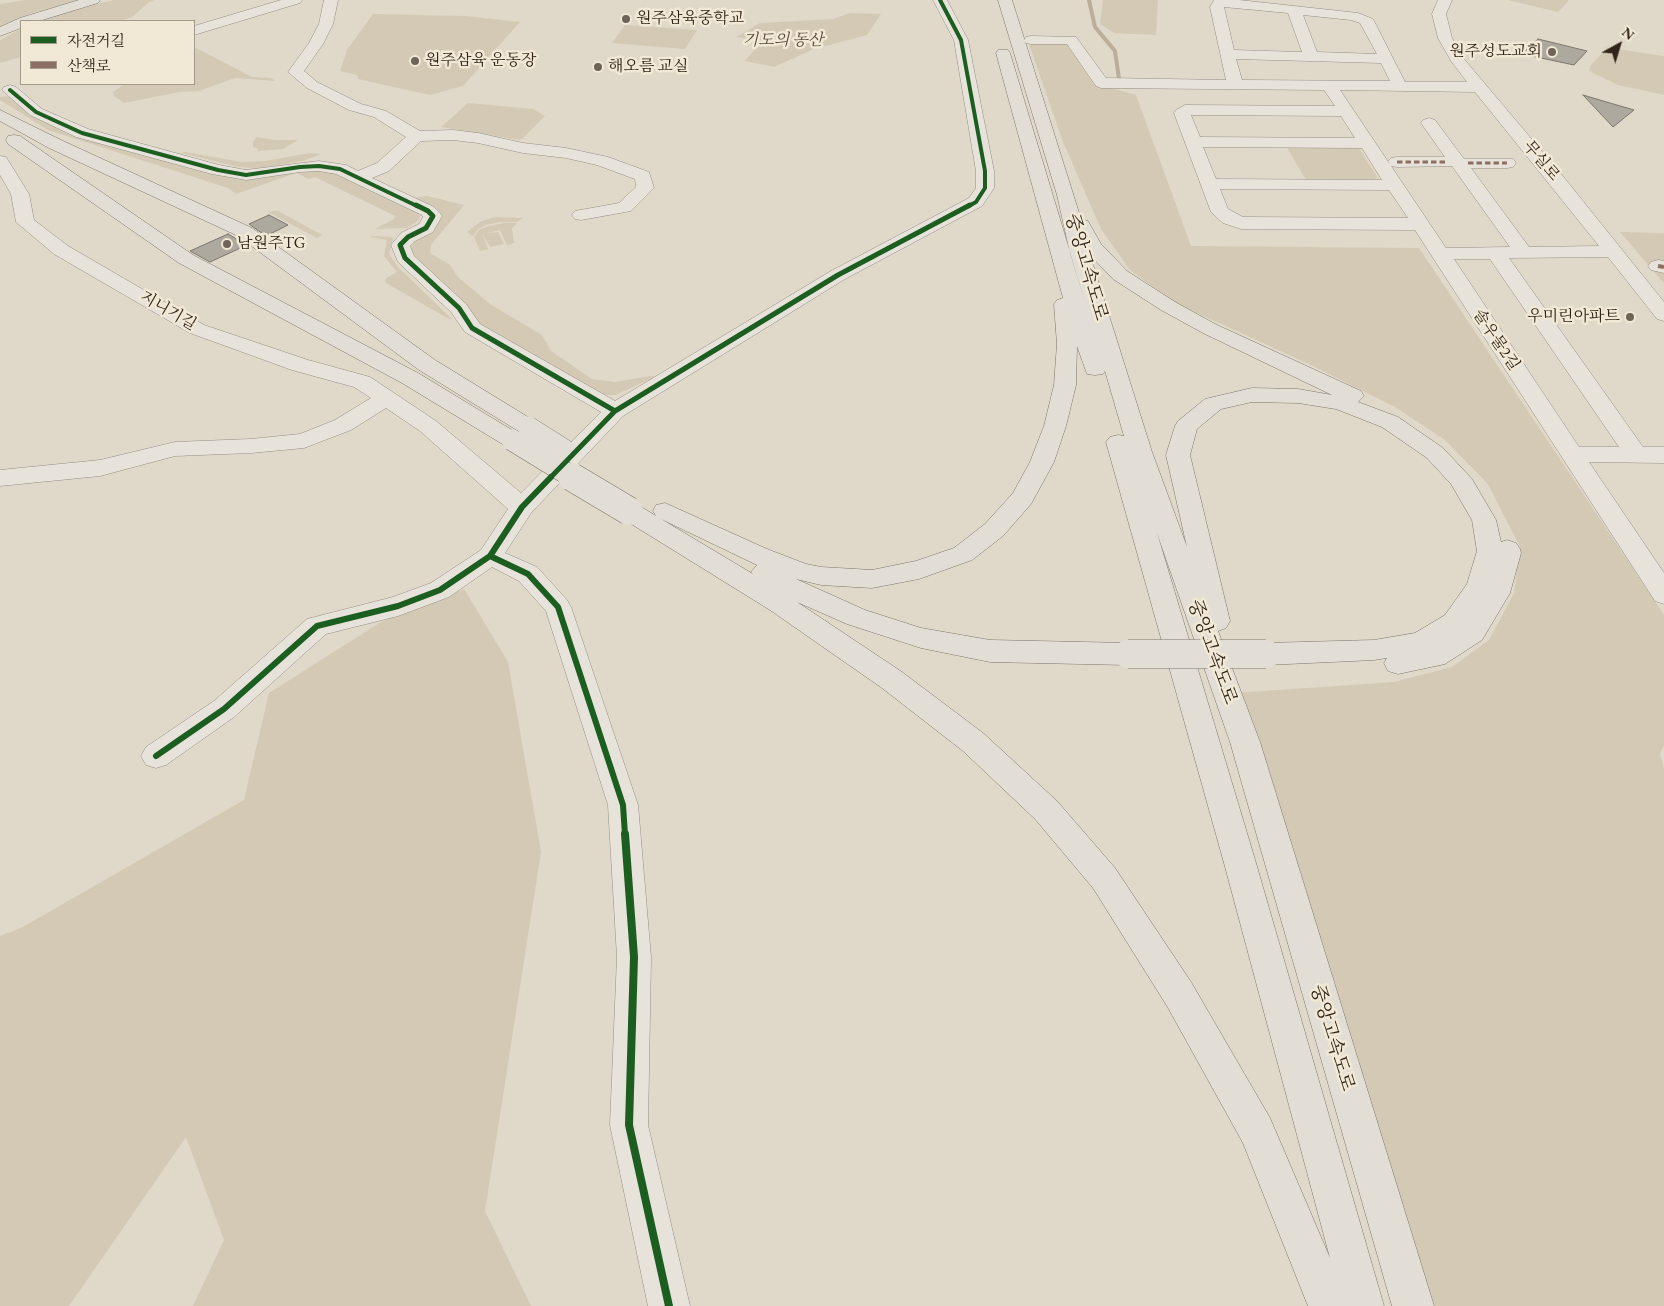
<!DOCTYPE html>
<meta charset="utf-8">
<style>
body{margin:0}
#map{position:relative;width:1664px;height:1306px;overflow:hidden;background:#e0d8c9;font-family:"EB Garamond","Noto Serif KR",serif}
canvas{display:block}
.legend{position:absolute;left:20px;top:20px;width:175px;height:65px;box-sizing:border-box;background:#f1e8d5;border:1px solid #a49a8b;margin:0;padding:6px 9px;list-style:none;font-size:15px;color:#31251b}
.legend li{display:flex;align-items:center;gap:10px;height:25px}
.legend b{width:25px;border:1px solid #a49a8b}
.north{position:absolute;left:1594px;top:20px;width:50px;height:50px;-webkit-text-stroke:4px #f1e8d5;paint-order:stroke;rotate:39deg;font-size:14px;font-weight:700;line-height:20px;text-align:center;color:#31251b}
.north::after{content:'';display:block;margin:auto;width:18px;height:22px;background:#31251b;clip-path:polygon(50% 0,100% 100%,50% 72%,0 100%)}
</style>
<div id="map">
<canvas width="1664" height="1306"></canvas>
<ul class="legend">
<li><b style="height:6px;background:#1b5e20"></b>자전거길</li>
<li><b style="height:6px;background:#8d6e63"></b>산책로</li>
</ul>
<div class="north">N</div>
</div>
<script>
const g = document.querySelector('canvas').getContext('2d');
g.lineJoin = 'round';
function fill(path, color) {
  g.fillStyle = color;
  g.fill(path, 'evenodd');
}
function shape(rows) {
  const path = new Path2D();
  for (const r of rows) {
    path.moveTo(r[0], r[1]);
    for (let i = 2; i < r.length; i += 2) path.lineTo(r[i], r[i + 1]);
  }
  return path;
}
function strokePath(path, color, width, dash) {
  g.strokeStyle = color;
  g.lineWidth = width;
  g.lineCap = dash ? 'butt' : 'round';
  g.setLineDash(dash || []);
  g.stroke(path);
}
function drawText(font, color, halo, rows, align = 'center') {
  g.font = font + ' "EB Garamond","Noto Serif KR",serif';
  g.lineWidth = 5;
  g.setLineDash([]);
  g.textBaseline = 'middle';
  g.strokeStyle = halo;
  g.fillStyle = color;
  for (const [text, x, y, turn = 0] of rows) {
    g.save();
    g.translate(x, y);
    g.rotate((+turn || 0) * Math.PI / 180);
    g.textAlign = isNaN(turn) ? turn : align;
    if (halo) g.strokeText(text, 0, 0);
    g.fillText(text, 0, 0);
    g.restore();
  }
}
const green = shape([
 [26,0,80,0,29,14,0,27,0,4],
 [114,0,154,0,148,3,132,17,120,21,42,21,73,10],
 [1103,0,1158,0,1156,35,1114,33,1100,24],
 [1508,0,1569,0,1558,12],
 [850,13,881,14,867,35,814,49,774,67,745,61,762,41,736,37,760,23,833,19],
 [373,14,465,16,520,22,463,86,430,95,358,79,357,75,340,71,347,50],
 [625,25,697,30,685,49,612,43],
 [21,29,21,57,0,63,0,40],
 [1066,43,1093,83,1136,95,1191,246,1419,248,1664,615,1664,745,1660,754,1664,769,1664,1306,1398,1306,1220,694,1394,682,1452,667,1489,640,1504,612,1514,593,1520,547,1488,484,1445,440,1395,407,1309,364,1175,303,1130,270,1101,229,1063,142,1029,44],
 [194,47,252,77,271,78,275,81,235,78,199,91,179,92,124,103,114,96,113,92,125,84,194,84],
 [1603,47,1664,56,1664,95,1618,85,1589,71,1591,65,1607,48],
 [8,96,39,117,216,172,297,169,338,171,414,209,420,216,419,220,407,228,375,229,394,219,395,216,315,177,309,179,296,173,236,194,228,188,48,130,0,100,0,97],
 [468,103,533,109,545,116,521,140,441,127],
 [257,137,275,140,298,140,283,149,258,151,258,149,253,147,253,142],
 [1286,146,1359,148,1377,177,1375,179,1306,180],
 [185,152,242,162,265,161,310,153,321,154,303,161,257,169,234,166,181,153],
 [427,196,464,205,431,245,430,253,450,265,458,277,490,304,542,335,551,351,592,379,615,382,650,376,655,377,615,395,598,395,485,329,411,257,406,245,439,214,411,198],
 [273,211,278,211,322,235,317,238,268,212],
 [495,217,523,218,517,222,499,222,486,225,478,229,473,236,467,232,480,222],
 [505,223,517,223,512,228,514,243,507,245,500,230,486,233,498,232,504,244,490,247,482,234,488,249,480,251,474,237,479,230,489,226],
 [1620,232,1664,233,1664,283,1662,281],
 [372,236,392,237,393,239,389,254,398,267,452,319,449,319,386,283,385,279,397,272,384,256,387,240,370,237],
 [464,589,508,662,541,852,485,1211,531,1306,193,1306,224,1240,186,1137,69,1306,0,1306,0,936,21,928,244,800,269,693,381,622]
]);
const stream = shape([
 [1089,0,1095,27,1115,51,1119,79]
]);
const building = shape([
 [1538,39,1587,51,1574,65,1522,54,1538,39],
 [1583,95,1610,103,1634,110,1613,127,1583,95],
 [269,215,288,225,266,236,249,224,269,215],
 [228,234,247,245,210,262,190,251,228,234]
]);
const minor = shape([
 [281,0,302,0,300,3,194,35,194,26,281,0],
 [324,0,338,0,333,24,323,44,304,71,317,82,361,104,386,111,420,131,453,130,478,133,523,143,566,148,608,157,649,172,654,188,631,211,581,220,575,219,572,215,575,211,619,203,636,187,635,179,597,165,566,158,523,153,478,143,453,140,421,141,389,171,372,178,434,207,439,212,442,216,433,232,415,241,410,246,414,256,466,304,480,324,615,401,831,271,969,198,976,188,976,171,954,40,933,0,947,0,968,40,994,171,994,188,982,206,845,279,623,416,531,513,505,553,537,567,567,600,571,607,638,805,651,957,648,1125,690,1306,648,1306,610,1125,617,957,608,805,546,611,519,581,492,567,449,597,398,616,326,634,234,717,166,765,156,768,146,765,141,756,146,747,214,701,307,619,393,597,431,583,481,550,508,509,420,431,386,408,351,430,304,448,251,453,175,456,100,476,0,486,0,470,100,460,175,442,251,439,300,434,335,420,371,398,354,387,292,370,190,333,54,254,16,222,11,194,0,175,0,156,6,157,29,194,34,220,68,246,204,325,308,360,370,377,436,421,521,493,601,412,465,332,451,312,398,262,391,245,401,233,419,224,423,217,422,215,336,174,319,171,300,172,246,180,212,174,76,137,30,115,2,90,4,87,10,85,16,87,42,109,88,129,219,165,246,170,319,161,346,165,358,171,377,163,406,137,374,117,349,110,307,88,288,72,309,43,319,24,324,0],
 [1214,0,1239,0,1358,13,1373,19,1405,82,1467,82,1451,61,1438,38,1432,14,1438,0,1452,0,1446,14,1452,38,1464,59,1562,175,1664,302,1664,321,1657,319,1608,257,1509,258,1643,447,1664,447,1664,463,1589,462,1664,573,1664,604,1655,601,1415,230,1241,229,1223,223,1211,212,1174,113,1176,110,1185,105,1335,106,1324,90,1101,88,1096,86,1067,44,1031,44,1026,43,1024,40,1026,37,1031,36,1076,37,1106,78,1226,80,1210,7,1214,0],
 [1224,7,1288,13,1302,52,1234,50,1224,7],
 [1303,15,1351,20,1360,23,1377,54,1317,52,1303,15],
 [1236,59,1381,63,1390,81,1242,80,1236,59],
 [1340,90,1475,92,1599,246,1529,247,1471,168,1507,168,1513,167,1516,163,1513,159,1464,159,1435,120,1429,118,1423,120,1421,123,1445,157,1397,157,1391,158,1388,162,1391,166,1397,167,1452,166,1510,247,1446,248,1340,90],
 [1191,115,1341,116,1355,138,1200,137,1191,115],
 [1203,147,1362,148,1382,180,1216,179,1203,147],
 [1220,189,1389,190,1408,218,1243,217,1228,209,1220,189],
 [1454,259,1490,259,1619,447,1579,447,1454,259],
 [1658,260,1664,261,1664,273,1651,270,1648,266,1651,262,1658,260]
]);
const highway = shape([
 [79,0,100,0,98,3,39,21,21,21,21,28,0,36,0,27,20,18,79,0],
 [998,0,1012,0,1081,219,1088,221,1101,244,1127,271,1175,302,1217,325,1361,391,1364,396,1358,402,1398,417,1443,448,1472,479,1496,520,1501,542,1507,540,1516,543,1520,549,1521,553,1510,593,1482,640,1445,664,1398,674,1388,671,1384,663,1387,658,1374,660,1266,665,1256,661,1252,654,1256,647,1266,643,1374,640,1415,633,1445,615,1467,584,1477,551,1472,520,1451,484,1427,458,1382,427,1336,409,1298,403,1252,402,1221,409,1197,429,1190,455,1230,621,1226,628,1218,631,1260,742,1434,1306,1392,1306,1230,742,1157,533,1256,863,1384,1306,1308,1306,1243,1143,1167,1006,1093,888,1035,819,963,751,882,688,770,610,620,517,617,511,620,505,629,503,638,505,656,516,653,511,656,505,665,503,767,549,806,564,821,567,872,570,916,561,954,548,985,524,1013,493,1030,462,1044,426,1054,385,1057,344,1054,304,1057,300,1063,298,996,53,998,50,1008,50,1010,53,1088,312,1070,253,1057,195,998,0],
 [1090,255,1113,279,1161,310,1203,333,1332,395,1298,389,1252,388,1205,399,1178,421,1175,426,1166,455,1187,547,1152,452,1090,255],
 [1077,346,1087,374,1095,375,1103,374,1105,371,1124,436,1118,435,1110,437,1106,442,1224,863,1330,1258,1270,1118,1191,982,1115,868,1057,801,983,733,902,672,797,602,847,624,921,648,990,662,1128,665,1138,661,1142,654,1138,647,1128,643,990,640,921,628,865,610,796,579,821,585,872,588,919,579,972,560,1003,536,1031,504,1054,462,1066,426,1076,385,1077,346],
 [661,519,757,565,751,572,753,574,661,519],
 [0,110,61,140,252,228,435,360,536,422,539,427,536,432,528,434,520,432,419,370,238,236,49,148,0,121,0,110],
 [14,135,20,136,193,255,418,373,520,435,523,440,520,445,512,447,504,445,402,383,179,263,8,144,6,140,8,136,14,135]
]);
const highwayBridgeFar1 = shape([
 [528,427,566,451],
 [512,440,574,478]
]);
const highwayBridge = shape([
 [572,477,629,511],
 [1128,654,1266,654]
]);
const quietFar1 = shape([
 [1397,162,1448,162],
 [1468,163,1507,163]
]);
const quiet = shape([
 [1658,266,1664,267]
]);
const cyclewayFar3 = shape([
 [940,0,961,40,985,171,985,188,976,202,967,207],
 [10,90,36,112,82,133,218,170,246,175,300,167,319,166,340,169,419,207]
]);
const cyclewayFar2 = shape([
 [416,205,428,211,433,216,426,228,408,237,400,245,405,258,459,308,472,328,615,411],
 [550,478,615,411,838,275,970,205]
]);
const cyclewayFar1 = shape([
 [490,556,528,574,558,607,623,805,625,835],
 [156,756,224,709,317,626,398,606,440,590,490,556,522,507,551,477]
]);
const cycleway = shape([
 [625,834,634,957,629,1125,669,1306]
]);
const markers = [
 [626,19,5,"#6e6458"],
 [1552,52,5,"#6e6458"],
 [415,61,5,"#6e6458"],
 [598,67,5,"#6e6458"],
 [227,244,5,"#6e6458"],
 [1630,317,5,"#6e6458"]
];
const farPoinames = [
 ["원주삼육중학교",636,19],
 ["원주성도교회",1542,52,"right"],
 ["원주삼육 운동장",425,61],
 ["해오름 교실",608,67],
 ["남원주TG",237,244],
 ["우미린아파트",1620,317,"right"]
];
const farParknames = [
 ["기도의 동산",783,41]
];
const farStreetnames = [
 ["무실로",1541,161,50],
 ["지니기길",168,311,30],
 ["솔우물2길",1496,340,56]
];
const streetNames = [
 ["중앙고속도로",1086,267,74],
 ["중앙고속도로",1212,652,70],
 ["중앙고속도로",1332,1038,73]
];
fill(green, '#d4c9b4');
strokePath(stream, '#bbaf9b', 4);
fill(building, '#aea99e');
strokePath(building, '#7c766d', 1);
strokePath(minor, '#948e85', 1);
strokePath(highway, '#7c766d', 1);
fill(minor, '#e7e3db');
fill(highway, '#e3ded5');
strokePath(highwayBridgeFar1, '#7c766d', 22, []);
strokePath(highwayBridge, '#7c766d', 29, []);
strokePath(highwayBridgeFar1, '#e3ded5', 21);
strokePath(highwayBridge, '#e3ded5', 28);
strokePath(quietFar1, '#8d6e63', 3, [5.5, 3]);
strokePath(quiet, '#8d6e63', 4, [8, 4]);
strokePath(cyclewayFar3, '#1b5e20', 4);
strokePath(cyclewayFar2, '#1b5e20', 5);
strokePath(cyclewayFar1, '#1b5e20', 6);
strokePath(cycleway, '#1b5e20', 8);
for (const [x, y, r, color] of markers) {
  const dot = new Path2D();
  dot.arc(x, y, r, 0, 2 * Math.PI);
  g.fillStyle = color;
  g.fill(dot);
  strokePath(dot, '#f1e8d5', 2);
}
drawText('16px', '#31251b', '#f1e8d5', farPoinames, 'left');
drawText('italic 16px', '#584b3d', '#f1e8d5', farParknames);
drawText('16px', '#31251b', '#f1e8d5', farStreetnames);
drawText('19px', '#31251b', '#f1e8d5', streetNames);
</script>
